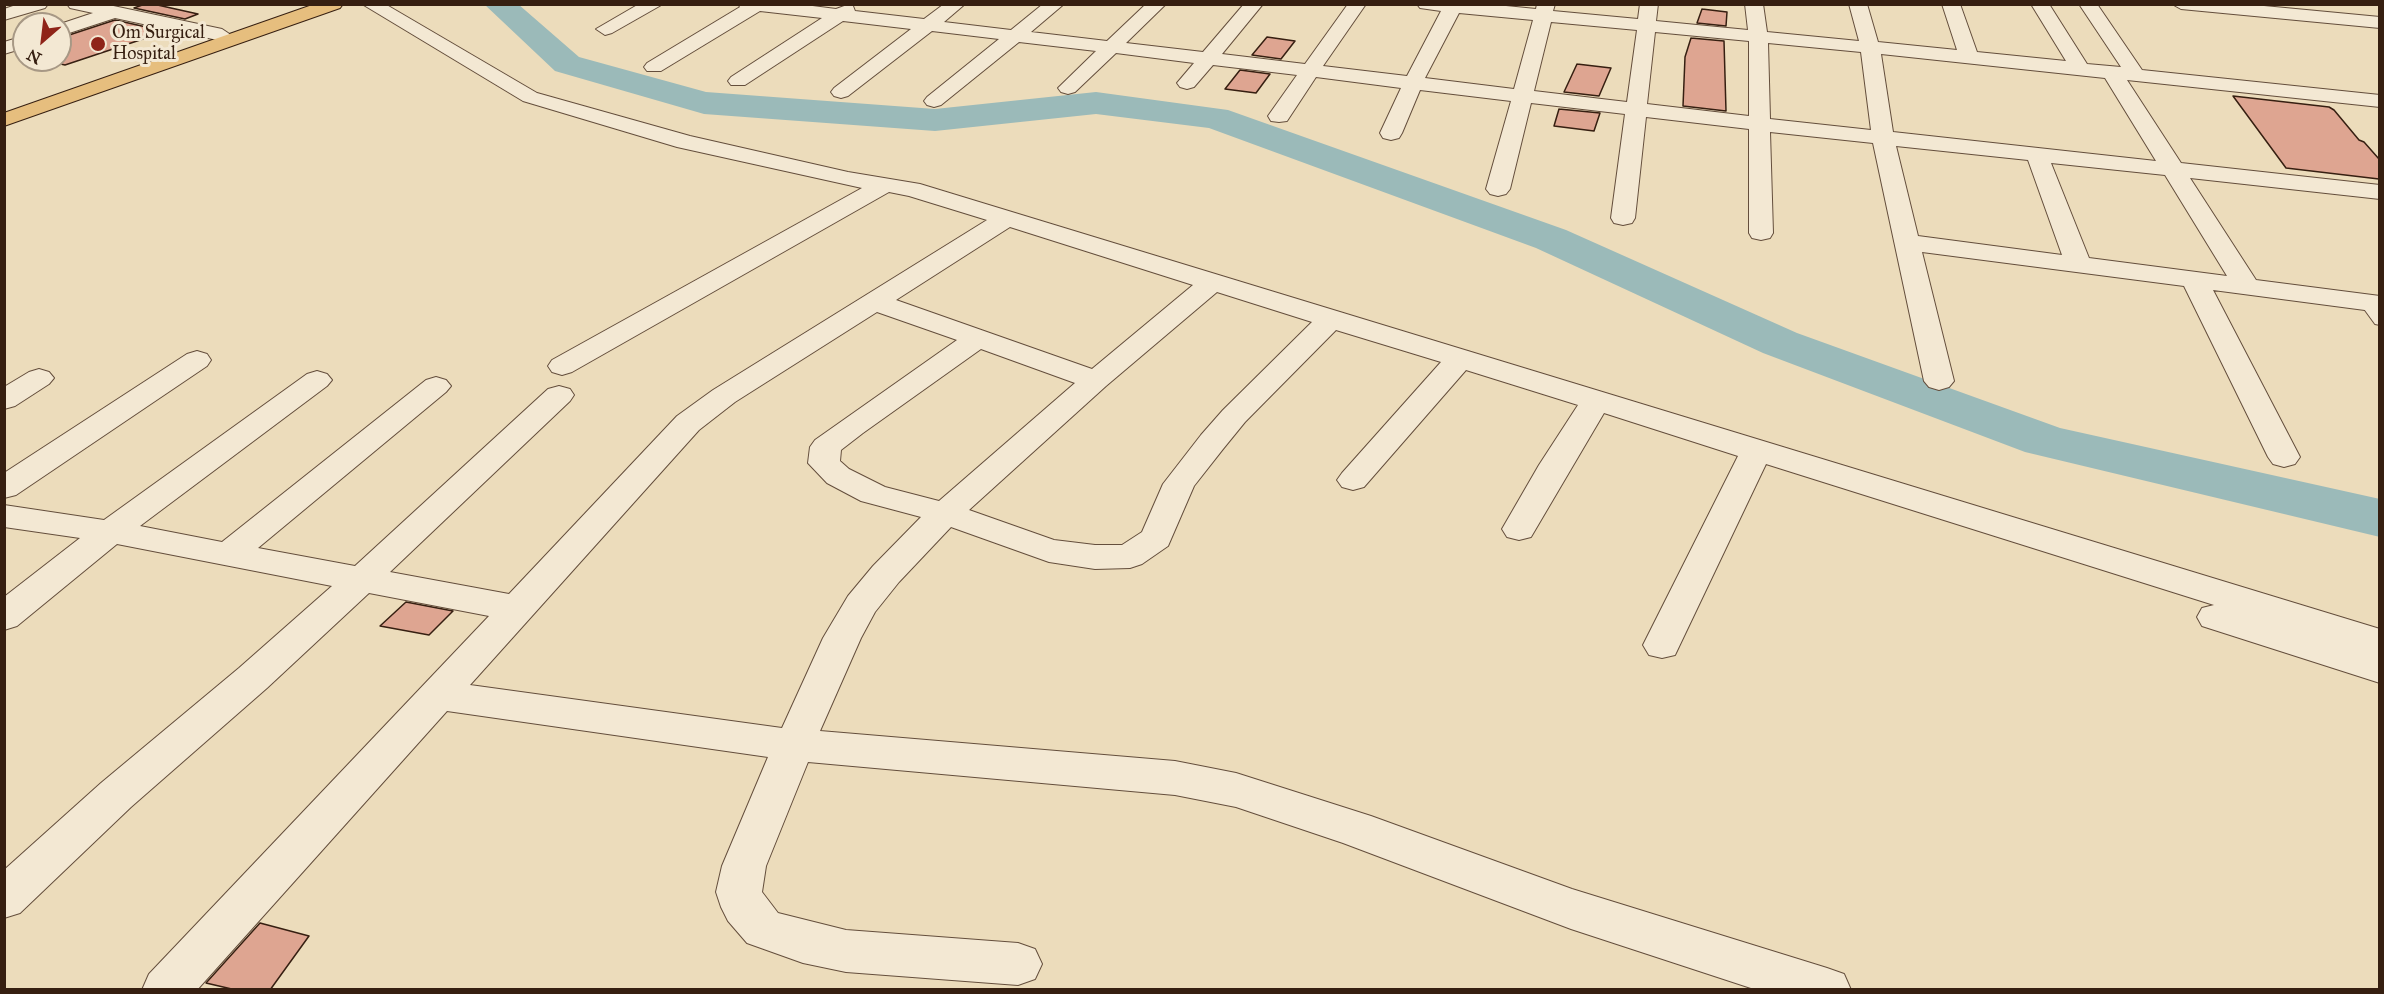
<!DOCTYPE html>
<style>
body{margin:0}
#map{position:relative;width:2384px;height:994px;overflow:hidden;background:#ecdcbb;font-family:"IM FELL Great Primer",serif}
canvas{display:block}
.frame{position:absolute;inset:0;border:6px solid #361f11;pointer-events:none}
.north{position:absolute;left:12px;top:12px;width:60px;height:60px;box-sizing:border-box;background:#f3e8d3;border:2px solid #a79885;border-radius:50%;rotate:208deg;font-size:16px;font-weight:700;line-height:24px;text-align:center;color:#361f11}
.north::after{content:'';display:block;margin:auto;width:21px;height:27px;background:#8f2418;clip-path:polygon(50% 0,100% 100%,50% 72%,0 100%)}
</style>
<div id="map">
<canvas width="2384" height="994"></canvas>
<div class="frame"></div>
<div class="north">N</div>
</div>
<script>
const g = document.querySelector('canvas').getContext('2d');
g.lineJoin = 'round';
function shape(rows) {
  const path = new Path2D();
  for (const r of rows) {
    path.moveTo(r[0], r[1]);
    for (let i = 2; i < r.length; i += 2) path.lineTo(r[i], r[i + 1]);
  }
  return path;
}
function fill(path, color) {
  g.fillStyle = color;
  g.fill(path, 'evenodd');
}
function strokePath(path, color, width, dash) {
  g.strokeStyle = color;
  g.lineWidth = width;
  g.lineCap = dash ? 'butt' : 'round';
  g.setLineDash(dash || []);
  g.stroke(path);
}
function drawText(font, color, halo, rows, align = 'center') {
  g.font = font + ' "IM FELL Great Primer",serif';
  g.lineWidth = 6;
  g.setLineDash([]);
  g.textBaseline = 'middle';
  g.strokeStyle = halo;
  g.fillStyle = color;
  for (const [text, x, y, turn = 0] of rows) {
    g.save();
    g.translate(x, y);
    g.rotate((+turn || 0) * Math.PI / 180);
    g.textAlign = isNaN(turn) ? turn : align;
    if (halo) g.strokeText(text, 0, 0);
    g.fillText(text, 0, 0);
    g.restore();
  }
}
const river = shape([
 [484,4,518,4,579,57,706,92,935,109,1096,92,1228,110,1566,230,1797,333,2060,428,2380,499,2380,537,2025,452,1763,353,1536,248,1209,128,1096,114,935,131,704,114,555,71,484,4]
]);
const building = shape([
 [145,4,153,4,198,14,185,19,134,8,145,4],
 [1702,9,1727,12,1726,26,1697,23,1702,9],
 [115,20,155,29,149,31,161,33,65,65,43,60,60,60,60,38,115,20],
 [1267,37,1295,41,1281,59,1252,55,1267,37],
 [1691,38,1724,41,1726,111,1683,106,1685,57,1691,38],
 [1577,64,1611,68,1599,96,1564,92,1577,64],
 [1240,70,1270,74,1256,93,1225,89,1240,70],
 [2233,96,2329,107,2334,110,2359,140,2364,142,2379,159,2379,179,2286,168,2233,96],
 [1559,109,1600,113,1594,131,1554,126,1559,109],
 [406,602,453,611,429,635,380,626,406,602],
 [260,923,309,936,270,990,236,990,206,983,260,923]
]);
const service = shape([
 [2366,298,2371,299,2380,310,2380,325,2375,324,2359,302,2366,298]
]);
const minor = shape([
 [19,4,48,4,45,8,4,20,4,9,19,4],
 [67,4,104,4,222,29,231,35,222,41,115,18,60,36,60,24,93,13,70,8,67,4],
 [362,4,385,4,537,93,690,136,848,172,920,184,2380,629,2380,683,2202,626,2197,617,2202,608,2214,605,1766,464,1675,655,1662,658,1649,655,1643,645,1738,456,1604,413,1531,537,1519,540,1507,537,1502,529,1539,465,1578,405,1466,370,1364,487,1353,490,1342,487,1337,480,1342,473,1441,362,1336,330,1245,422,1223,449,1194,486,1168,546,1142,564,1130,568,1095,569,1049,562,951,527,899,582,875,612,861,638,820,731,1175,761,1236,773,1371,816,1572,889,1827,968,1844,974,1851,990,1757,990,1571,929,1343,843,1236,807,1175,795,808,762,766,866,762,892,778,913,846,930,1018,943,1035,949,1042,964,1035,979,1018,985,846,972,803,963,747,943,728,921,721,907,716,892,722,866,768,757,447,711,197,990,142,990,149,974,489,616,369,593,267,688,131,807,20,913,4,918,4,870,101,783,239,668,332,586,117,544,17,626,4,630,4,597,80,538,4,527,4,505,104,520,307,374,317,371,327,374,332,380,327,386,140,526,222,542,426,380,436,377,446,380,451,386,446,392,258,548,355,566,548,389,559,386,570,389,574,395,570,401,390,572,509,594,677,416,713,390,987,220,909,196,889,192,572,372,562,375,552,372,548,366,552,360,862,188,677,147,523,101,362,4],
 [1010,227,1193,285,1092,369,896,300,1010,227],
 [1217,292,1312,322,1223,410,1201,435,1163,484,1142,532,1122,545,1095,545,1054,540,969,510,1106,386,1217,292],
 [877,312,957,340,815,440,810,447,808,463,827,483,861,501,921,517,873,566,848,596,823,638,782,728,470,685,699,430,735,402,877,312],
 [981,349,1075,383,939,501,885,487,849,469,840,461,841,450,863,433,981,349],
 [639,4,663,4,612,33,605,35,596,29,639,4],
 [738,4,797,4,836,9,847,5,853,6,855,11,924,19,944,4,965,4,944,22,1011,30,1043,4,1064,4,1031,32,1107,41,1146,4,1166,4,1126,43,1203,52,1244,4,1263,4,1222,54,1305,64,1348,4,1366,4,1323,66,1407,76,1441,11,1420,8,1417,4,1486,4,1536,9,1537,4,1555,4,1553,11,1638,19,1640,4,1658,4,1656,21,1748,30,1745,4,1763,4,1767,32,1859,41,1849,4,1867,4,1878,42,1957,50,1942,4,1960,4,1977,52,2066,61,2031,4,2049,4,2087,64,2121,67,2079,4,2097,4,2142,70,2380,95,2380,107,2127,80,2181,163,2380,185,2380,199,2190,178,2256,280,2380,296,2380,312,2213,290,2300,457,2295,464,2284,467,2273,464,2268,457,2184,286,1922,252,1954,381,1949,387,1939,390,1929,387,1924,381,1873,143,1770,132,1773,233,1770,238,1761,240,1752,238,1749,233,1749,129,1646,117,1635,218,1632,223,1623,225,1614,223,1611,218,1625,114,1531,103,1510,189,1506,194,1498,196,1490,194,1486,189,1511,101,1420,90,1402,133,1399,138,1391,140,1383,138,1380,133,1401,88,1316,77,1287,121,1279,122,1271,121,1268,116,1297,75,1213,65,1194,87,1187,89,1180,87,1177,83,1194,63,1116,53,1075,92,1068,94,1061,92,1058,88,1096,51,1019,42,941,105,934,107,927,105,924,101,927,97,999,39,932,31,848,96,841,98,834,96,831,92,834,88,911,29,843,21,745,85,731,85,728,81,731,77,822,18,760,11,661,71,647,71,644,67,647,63,740,7,738,4],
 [1459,13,1533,20,1514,89,1425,78,1459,13],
 [1551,22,1637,30,1627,102,1534,91,1551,22],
 [1655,32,1749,41,1749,116,1647,104,1655,32],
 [1768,43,1861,52,1871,130,1770,119,1768,43],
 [1881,54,2105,78,2156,161,1893,132,1881,54],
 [1896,146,2028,160,2062,255,1918,236,1896,146],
 [2051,163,2165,175,2227,276,2089,258,2051,163],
 [2172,4,2243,4,2380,17,2380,28,2181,9,2172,4],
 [24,36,24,48,4,54,4,42,24,36],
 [197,351,207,354,211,360,207,366,16,495,4,498,4,473,187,354,197,351],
 [39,369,49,372,54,378,49,384,15,406,4,409,4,387,29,372,39,369]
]);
const primary = shape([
 [315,4,343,4,340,8,4,126,4,113,315,4]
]);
const markers = [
 [98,44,8,"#8f2418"]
];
const farPoinames = [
 ["Om Surgical",112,34],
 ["Hospital",112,55]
];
fill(river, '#9bbab9');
fill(building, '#dea591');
strokePath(building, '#361f11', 1.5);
strokePath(service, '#644e3c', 2);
strokePath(minor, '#644e3c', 2);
strokePath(primary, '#361f11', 2);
fill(service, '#f3e8d3');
fill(minor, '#f3e8d3');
fill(primary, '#e6be7e');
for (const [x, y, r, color] of markers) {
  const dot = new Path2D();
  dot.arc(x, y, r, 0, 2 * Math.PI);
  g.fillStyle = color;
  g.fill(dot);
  strokePath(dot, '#f3e8d3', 2);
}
drawText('18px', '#361f11', '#f3e8d3', farPoinames, 'left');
</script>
